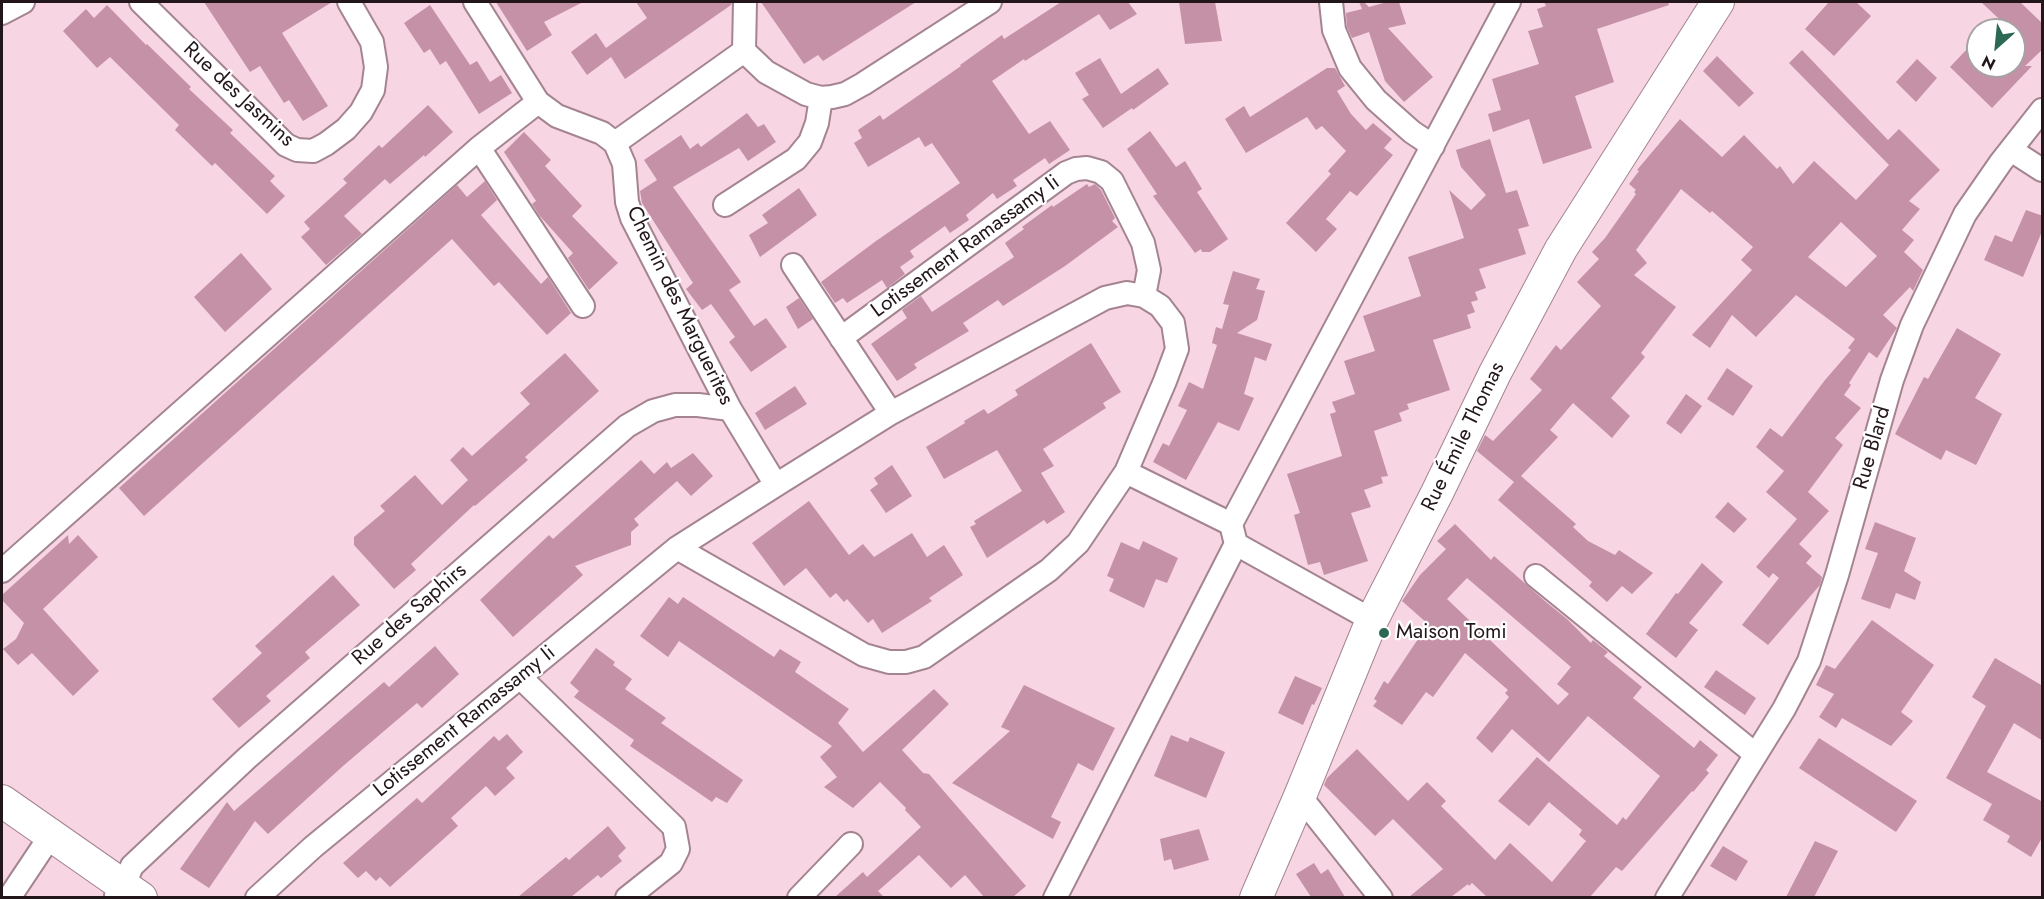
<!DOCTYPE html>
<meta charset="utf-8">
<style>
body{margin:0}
#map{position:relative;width:2044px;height:899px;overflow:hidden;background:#f8d5e3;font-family:Jost,sans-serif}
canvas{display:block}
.frame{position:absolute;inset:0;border:3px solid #22161b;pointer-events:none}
.north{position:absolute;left:1966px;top:18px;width:60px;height:60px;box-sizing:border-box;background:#fff;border:2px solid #a7a2a4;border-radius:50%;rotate:207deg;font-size:16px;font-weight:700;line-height:24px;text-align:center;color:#22161b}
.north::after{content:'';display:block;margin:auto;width:21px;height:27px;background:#2c6954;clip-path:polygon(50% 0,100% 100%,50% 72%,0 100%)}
</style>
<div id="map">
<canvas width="2044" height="899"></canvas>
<div class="frame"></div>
<div class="north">N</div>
</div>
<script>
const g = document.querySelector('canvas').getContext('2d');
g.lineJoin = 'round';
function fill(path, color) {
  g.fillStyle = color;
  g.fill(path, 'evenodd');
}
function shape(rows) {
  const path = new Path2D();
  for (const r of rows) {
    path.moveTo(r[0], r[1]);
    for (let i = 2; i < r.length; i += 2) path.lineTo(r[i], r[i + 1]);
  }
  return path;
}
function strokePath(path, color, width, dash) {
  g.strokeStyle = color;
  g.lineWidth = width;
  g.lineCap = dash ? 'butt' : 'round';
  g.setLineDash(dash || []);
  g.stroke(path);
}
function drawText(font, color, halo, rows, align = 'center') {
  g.font = font + ' Jost,sans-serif';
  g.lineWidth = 4.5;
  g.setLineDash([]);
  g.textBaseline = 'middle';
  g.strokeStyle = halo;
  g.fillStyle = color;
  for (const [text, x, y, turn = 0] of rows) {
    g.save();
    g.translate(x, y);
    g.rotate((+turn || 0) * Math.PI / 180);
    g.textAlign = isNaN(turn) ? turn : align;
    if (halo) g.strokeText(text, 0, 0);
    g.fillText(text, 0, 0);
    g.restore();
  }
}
const building = shape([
 [204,2,332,2,282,33,328,106,303,121,289,100,284,103,260,66,250,72],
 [496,2,583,2,544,22,552,35,527,51],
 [636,2,732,2,731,5,625,79,611,57,587,75,571,52,596,33,606,48,647,18],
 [761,2,916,2,823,61,818,55,804,64],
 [1061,2,1128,2,1137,14,1110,30,1099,14,1025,61,1024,59,992,81,1029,134,1050,121,1070,150,1049,164,1045,158,1013,180,1017,186,997,199,993,193,966,215,969,220,950,233,945,226,910,251,914,257,900,267,905,274,887,288,882,280,847,303,843,298,835,303,821,282,876,241,960,183,932,143,925,147,919,137,868,167,854,143,862,138,858,130,880,115,883,120,961,66,960,65,1002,35,1004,39],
 [1179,2,1215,2,1222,41,1185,44],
 [1359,2,1364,2,1369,7,1387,2,1399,2,1406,24,1388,28,1433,77,1404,102,1385,81,1369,32,1352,38,1347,27,1346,13,1362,9],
 [1544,2,1668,2,1669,5,1597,29,1614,82,1575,96,1592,148,1543,164,1529,119,1493,132,1488,114,1501,110,1492,79,1539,64,1528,31,1543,27,1537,9,1546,6],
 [1829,2,1856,2,1871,16,1834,56,1805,29],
 [1981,2,2020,2,2043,24,2043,49,2025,66,2032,66,1992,108,1950,67,1968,48,1978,57,1978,66,2014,66,2014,30,2011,30],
 [107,5,146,45,147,44,191,87,189,89,233,130,230,133,275,176,270,181,285,196,267,214,215,163,212,166,175,130,179,125,110,57,97,68,63,31,86,9,94,18],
 [430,5,470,65,477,61,490,82,501,75,512,93,479,114,446,61,440,65,430,49,424,53,404,23],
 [1802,50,1888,140,1899,129,1940,170,1909,201,1920,209,1902,230,1914,240,1904,252,1923,270,1922,272,1913,291,1910,287,1883,315,1897,328,1877,358,1869,352,1849,383,1851,385,1844,395,1861,408,1835,438,1843,445,1808,492,1829,511,1799,544,1812,556,1806,563,1822,577,1820,585,1768,645,1742,625,1779,578,1773,573,1769,578,1756,567,1797,519,1766,492,1784,471,1756,447,1770,428,1782,437,1825,380,1851,350,1848,348,1855,339,1796,295,1756,337,1732,315,1710,348,1692,335,1752,270,1741,260,1753,247,1712,211,1710,213,1681,189,1636,250,1647,263,1634,275,1676,307,1641,353,1645,357,1611,398,1630,416,1612,438,1573,403,1550,430,1558,437,1521,476,1576,524,1573,527,1588,541,1615,555,1619,550,1653,573,1632,594,1622,586,1607,602,1589,586,1592,582,1498,500,1514,482,1477,451,1485,435,1493,441,1542,390,1530,379,1556,345,1561,350,1601,306,1577,282,1599,259,1592,252,1605,238,1636,194,1634,192,1636,190,1629,184,1639,171,1637,170,1680,119,1722,157,1744,135,1777,169,1780,166,1793,184,1814,161,1856,200,1889,165,1789,63],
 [1841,222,1877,256,1846,287,1808,257],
 [1717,56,1754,93,1739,107,1703,71],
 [1100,58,1121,94,1158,68,1169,84,1133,110,1132,108,1103,128,1082,99,1089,95,1075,73],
 [1917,59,1937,78,1916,102,1896,82],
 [1327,68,1335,68,1345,86,1337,91,1351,114,1366,130,1373,123,1392,139,1384,148,1393,155,1357,196,1350,191,1326,219,1337,229,1316,252,1286,223,1331,174,1328,171,1346,151,1322,126,1316,130,1307,117,1246,153,1225,119,1244,106,1250,117],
 [428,105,453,132,425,157,424,155,390,184,385,179,344,216,362,234,326,265,301,237,310,229,304,222,347,183,343,179,379,145,382,148],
 [747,113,758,127,764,124,776,142,748,161,739,148,673,187,741,282,729,290,754,326,766,318,787,347,751,372,729,342,735,337,711,304,702,310,686,289,693,283,642,203,640,191,657,180,644,160,681,135,690,149,698,143,701,147],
 [1150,131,1176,167,1185,161,1202,189,1197,192,1228,239,1210,252,1202,252,1201,249,1195,253,1153,196,1157,194,1127,149],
 [524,132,551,160,545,166,582,206,572,216,618,263,589,290,568,258,573,253,539,215,532,204,536,201,504,152],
 [1490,139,1506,193,1517,190,1529,226,1518,229,1526,254,1479,269,1486,288,1475,292,1478,300,1471,302,1475,312,1467,315,1471,328,1433,340,1450,390,1407,404,1409,409,1399,413,1402,421,1374,431,1388,476,1381,477,1383,483,1364,490,1371,507,1351,513,1368,561,1324,575,1320,562,1308,565,1294,515,1300,513,1287,474,1342,456,1330,414,1336,412,1332,402,1355,394,1344,361,1375,351,1363,316,1421,296,1408,257,1464,238,1449,190,1471,210,1486,195,1461,167,1456,150],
 [485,181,497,200,481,215,541,284,548,277,571,313,547,335,499,282,494,286,452,239,144,516,119,488,457,185,467,197],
 [1087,184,1089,187,1095,184,1101,190,1115,218,1112,221,1118,227,1065,266,1003,306,998,300,963,323,969,331,914,364,917,368,897,381,871,344,907,318,902,310,921,296,932,312,1014,257,1005,243,1024,229,1022,227,1052,205,1053,207],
 [799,188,817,215,760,257,749,235,768,223,762,215],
 [2026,210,2043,216,2043,229,2023,277,1984,260,1995,235,2012,242],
 [241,253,272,289,225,332,194,297],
 [1233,271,1260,279,1256,289,1265,291,1257,320,1237,333,1272,344,1266,361,1255,357,1244,394,1254,398,1239,431,1218,422,1186,480,1153,462,1163,443,1169,446,1187,410,1178,406,1189,382,1203,389,1217,345,1212,343,1216,327,1222,329,1229,305,1223,304],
 [799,298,813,319,798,329,786,307],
 [1957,328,2001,354,1975,398,2002,414,1976,465,1946,450,1941,460,1895,434,1924,377,1928,379],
 [1091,343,1121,392,1103,403,1106,408,1043,449,1054,466,1041,473,1065,512,1047,524,1044,520,987,558,970,527,976,524,974,521,1022,491,997,450,944,479,926,447,965,423,964,421,984,409,988,414,1018,395,1015,390],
 [565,353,599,391,525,457,528,460,475,506,474,505,411,564,416,570,394,589,354,545,354,537,385,511,380,506,415,475,442,505,468,480,450,460,463,447,472,456,530,404,520,393],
 [1727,368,1753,386,1733,416,1707,399],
 [795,386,807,404,765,430,755,413],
 [1686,394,1702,406,1681,434,1666,423],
 [693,453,713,476,691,496,677,481,634,519,639,525,631,532,631,545,575,566,583,575,513,637,480,600,549,535,553,539,641,460,654,474,667,462,671,468],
 [892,465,912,496,886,513,870,490,878,484,874,478],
 [809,501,849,555,863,544,874,557,912,533,927,557,944,545,963,575,929,598,932,601,882,633,873,619,868,623,847,599,844,602,836,593,830,598,806,568,784,586,752,543],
 [1728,502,1747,519,1734,533,1715,517],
 [1875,522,1916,538,1904,571,1921,582,1915,600,1896,593,1890,609,1861,599,1878,553,1865,549],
 [1455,524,1491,560,1494,556,1546,602,1567,619,1591,643,1593,640,1608,652,1604,656,1642,687,1633,698,1694,748,1700,740,1718,755,1706,770,1709,773,1693,792,1692,791,1622,871,1616,867,1590,897,1487,897,1472,883,1469,886,1468,884,1451,897,1409,897,1443,869,1393,819,1375,836,1324,785,1327,778,1357,749,1408,801,1427,782,1446,801,1441,806,1495,860,1510,843,1552,882,1586,841,1579,835,1582,830,1549,802,1529,826,1498,801,1537,757,1617,825,1623,817,1626,820,1660,776,1588,716,1549,762,1512,729,1492,753,1476,738,1509,697,1505,693,1508,690,1465,653,1433,697,1426,692,1402,725,1373,706,1377,701,1374,699,1384,681,1388,684,1428,624,1402,601,1420,575,1446,549,1437,541],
 [1467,578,1571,667,1557,684,1569,694,1558,705,1447,599],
 [68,535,69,544,78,535,98,557,43,609,99,671,73,696,32,653,18,665,3,649,16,639,24,623,2,600,2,595],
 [1143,541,1178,558,1167,583,1156,579,1144,608,1109,591,1114,579,1107,576,1121,542,1139,550],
 [1702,563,1723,582,1689,623,1698,630,1676,658,1646,634,1676,593,1678,594],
 [333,575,360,605,305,652,310,658,266,696,271,701,239,728,212,699,262,653,255,646],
 [669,597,678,604,683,597,774,657,780,649,801,662,795,672,849,709,838,723,863,752,934,689,949,704,902,750,923,773,929,774,1026,886,1013,897,984,897,965,875,951,888,919,855,878,891,884,897,835,897,863,872,867,877,921,827,905,810,906,808,880,782,853,808,824,787,837,777,820,757,832,746,679,641,668,657,640,636],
 [1872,620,1934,665,1901,712,1913,721,1891,746,1842,718,1836,728,1819,717,1834,694,1816,685,1826,665,1835,669],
 [435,646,459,674,422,708,417,703,343,766,268,834,255,821,209,888,180,869,227,802,234,811,384,682,389,687],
 [596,648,615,662,613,665,632,679,625,689,666,718,661,723,743,780,727,803,716,797,712,802,630,746,634,740,574,697,579,691,570,683],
 [1995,658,2043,686,2043,741,2014,723,1987,772,2043,802,2043,836,2031,857,2007,842,2010,836,1983,820,1992,804,1946,778,1986,706,1972,697],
 [1716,670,1756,698,1745,715,1704,687],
 [1295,676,1322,688,1314,705,1312,704,1303,725,1278,713],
 [1024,685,1115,728,1093,771,1078,763,1051,817,1061,822,1053,839,952,783,1010,731,1001,727],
 [507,734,523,752,506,768,515,778,495,796,486,786,451,818,458,826,390,887,380,877,376,881,366,871,358,878,343,863,417,798,422,803,494,736,499,741],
 [1171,735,1188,742,1190,737,1225,752,1206,798,1154,776],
 [1819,738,1917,801,1896,832,1799,768],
 [608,826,626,848,618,856,622,861,601,878,598,875,571,897,518,897,566,857,569,860],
 [1199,829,1209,860,1174,870,1171,859,1164,861,1160,839],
 [1815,841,1838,851,1824,878,1814,897,1786,897],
 [1723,846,1748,861,1736,881,1710,866],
 [1314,863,1321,874,1328,869,1345,897,1311,897,1296,874]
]);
const street = shape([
 [141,2,286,145,297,150,313,151,326,144,346,129,361,112,373,90,376,67,372,42,349,2],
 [475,2,538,102,557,116,602,133,615,143,624,164,627,202,632,218,730,409,776,485],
 [1331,2,1334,30,1350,68,1376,100,1412,132,1433,146],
 [2,13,23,2],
 [744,51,766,72,806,94,821,98,832,97,845,94,863,84,990,2],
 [615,143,744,51,745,2],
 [479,148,583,306],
 [2011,150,2042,170],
 [725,205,796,159,810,142,817,123,821,98],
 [793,265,891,413],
 [841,338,1066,173,1076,169,1087,168,1101,172,1112,181,1143,243,1149,270,1144,296],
 [1126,472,1231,524,1236,544,1372,620],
 [1231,524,1509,2],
 [2,571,479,148,538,102],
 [1536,576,1755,754],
 [520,677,674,827,678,849,671,863,627,898],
 [1300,796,1381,898],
 [116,896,124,885,132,866,247,758,627,426,653,411,675,405,698,405,730,409],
 [9,898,51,835],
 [257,898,313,847,677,548,776,485,891,413,1105,298,1127,293,1144,296,1160,306,1173,323,1177,349,1165,381,1126,472,1078,543,1049,570,924,657,906,662,889,662,864,655,677,548],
 [799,898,851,844],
 [1055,898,1236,544],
 [1667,898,1784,709,1809,661,1837,575,1892,380,1912,325,1965,214,2001,162,2042,110]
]);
const secondary = shape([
 [2,801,141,898],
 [1256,898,1300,796,1372,620,1437,493,1495,373,1561,249,1718,2]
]);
const markers = [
 [1384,633,6,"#2c6954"]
];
const streetNames = [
 ["Rue des Jasmins",238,95,43],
 ["Lotissement Ramassamy Ii",966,247,-36],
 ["Chemin des Marguerites",679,306,64],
 ["Rue Émile Thomas",1464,437,-64],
 ["Rue Blard",1873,448,-74],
 ["Rue des Saphirs",410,615,-41],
 ["Lotissement Ramassamy Ii",465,722,-39]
];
const poiNames = [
 ["Maison Tomi",1396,633]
];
fill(building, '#c491a6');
strokePath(street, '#a48491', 26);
strokePath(secondary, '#a48491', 34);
strokePath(street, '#fff', 22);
strokePath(secondary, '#fff', 32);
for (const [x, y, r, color] of markers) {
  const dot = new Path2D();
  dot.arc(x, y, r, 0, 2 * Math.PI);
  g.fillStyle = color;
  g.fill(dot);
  strokePath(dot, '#fff', 2);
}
drawText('21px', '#22161b', '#fff', streetNames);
drawText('21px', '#22161b', '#fff', poiNames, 'left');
</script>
